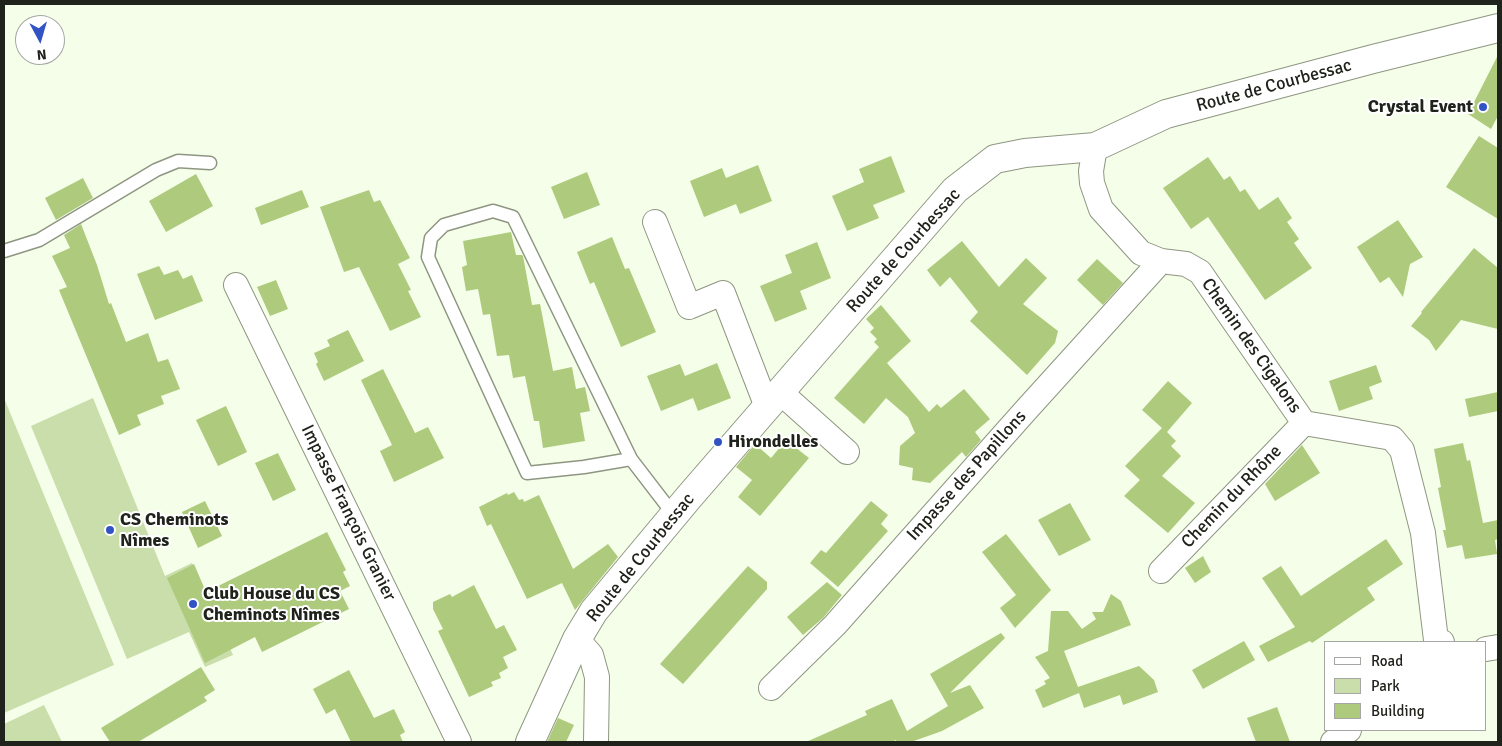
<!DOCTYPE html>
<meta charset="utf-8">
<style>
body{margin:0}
#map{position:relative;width:1502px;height:746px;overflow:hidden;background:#f5fee8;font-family:Signika,sans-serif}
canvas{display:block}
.frame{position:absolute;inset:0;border:5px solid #20231b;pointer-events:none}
.legend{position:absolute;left:1324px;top:641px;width:162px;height:90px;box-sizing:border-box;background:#fff;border:1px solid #a6a7a4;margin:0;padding:6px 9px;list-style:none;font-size:15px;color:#20231b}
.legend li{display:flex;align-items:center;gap:10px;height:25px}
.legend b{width:25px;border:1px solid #a6a7a4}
.north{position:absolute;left:15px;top:15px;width:50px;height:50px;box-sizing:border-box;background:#fff;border:1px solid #a6a7a4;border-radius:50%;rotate:174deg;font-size:14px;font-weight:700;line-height:20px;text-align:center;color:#20231b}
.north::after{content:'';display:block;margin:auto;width:18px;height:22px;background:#3253c3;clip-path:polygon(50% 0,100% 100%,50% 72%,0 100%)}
</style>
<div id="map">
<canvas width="1502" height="746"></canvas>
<div class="frame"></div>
<ul class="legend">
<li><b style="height:6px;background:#fff"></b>Road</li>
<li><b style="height:14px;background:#c9deaa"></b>Park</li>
<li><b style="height:14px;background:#adca7d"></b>Building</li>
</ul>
<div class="north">N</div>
</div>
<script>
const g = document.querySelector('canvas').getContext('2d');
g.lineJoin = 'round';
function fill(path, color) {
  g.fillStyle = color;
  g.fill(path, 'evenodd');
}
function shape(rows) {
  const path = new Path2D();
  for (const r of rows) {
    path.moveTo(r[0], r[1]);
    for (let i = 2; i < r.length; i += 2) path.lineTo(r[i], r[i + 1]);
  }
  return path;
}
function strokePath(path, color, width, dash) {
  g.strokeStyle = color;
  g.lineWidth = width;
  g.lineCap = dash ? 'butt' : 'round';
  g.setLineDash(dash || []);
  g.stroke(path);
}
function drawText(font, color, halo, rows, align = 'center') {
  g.font = font + ' Signika,sans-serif';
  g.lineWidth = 4;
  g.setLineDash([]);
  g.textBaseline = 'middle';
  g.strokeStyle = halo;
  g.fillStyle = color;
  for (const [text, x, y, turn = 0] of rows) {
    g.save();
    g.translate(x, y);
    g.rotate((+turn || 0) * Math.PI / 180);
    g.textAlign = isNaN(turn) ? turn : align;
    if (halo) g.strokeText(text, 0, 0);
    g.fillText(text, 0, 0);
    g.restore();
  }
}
const green = shape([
 [4,398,114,665,4,713],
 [93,398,165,576,192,563,233,655,205,667,189,632,127,659,31,426],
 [44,705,62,742,4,742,4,724]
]);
const building = shape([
 [1498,55,1498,116,1491,129,1468,114],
 [1479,136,1498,148,1498,219,1446,187],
 [891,156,905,192,873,205,879,218,847,231,832,196,864,182,859,169],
 [1208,157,1224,180,1230,176,1240,192,1245,189,1259,210,1278,197,1292,218,1287,222,1299,239,1294,243,1312,268,1265,300,1208,217,1191,229,1163,188],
 [758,165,772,201,740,214,736,204,704,217,690,181,722,168,726,178],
 [587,172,600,205,564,219,551,187],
 [196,174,213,206,166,232,149,201],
 [83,178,93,198,56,220,45,198],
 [302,190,309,207,261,225,255,208],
 [369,190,374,202,380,200,410,258,398,264,411,290,408,291,421,317,390,331,359,267,344,272,320,207],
 [1398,220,1423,257,1410,264,1403,297,1389,277,1380,283,1357,247],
 [81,224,97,265,109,304,111,303,126,342,148,333,158,362,168,359,180,389,161,396,164,404,137,415,141,425,119,435,59,290,67,287,52,256,70,248,64,235],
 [511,232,516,255,522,255,523,256,532,305,540,304,553,371,572,367,576,389,585,387,590,411,580,413,585,441,543,448,539,421,534,421,525,376,513,378,509,355,497,356,490,314,483,315,478,289,466,291,462,267,467,265,463,241],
 [612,237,625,269,629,268,656,332,621,347,594,282,590,284,577,252],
 [962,241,999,287,1026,258,1047,278,1023,304,1058,331,1055,343,1027,375,970,321,978,312,950,277,940,287,927,270],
 [817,242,831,278,800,291,807,309,775,322,760,286,792,273,785,255],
 [1474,248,1498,268,1498,329,1461,320,1436,351,1429,340,1411,326,1422,313,1421,312],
 [1097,259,1123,283,1103,305,1077,280],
 [159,266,164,275,178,270,183,279,192,275,203,301,155,320,137,274],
 [276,280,288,309,270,316,257,287],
 [881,305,911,341,887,363,929,412,937,404,941,408,964,389,990,419,975,432,981,440,966,457,962,452,930,483,912,480,913,468,899,465,900,446,915,433,908,417,886,398,864,424,834,398,879,347,874,342,877,339,870,332,874,328,866,319],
 [348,330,364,361,324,381,316,364,318,362,314,353,330,346,327,340],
 [717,363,731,398,698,411,693,398,661,411,647,376,680,364,685,376],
 [1376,365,1382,382,1369,387,1373,399,1339,411,1329,381],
 [383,369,415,433,428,427,444,458,394,482,380,451,392,445,361,380],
 [1168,381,1192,403,1167,432,1176,441,1171,446,1181,456,1162,476,1195,503,1168,533,1124,496,1140,480,1125,466,1162,428,1142,410],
 [1498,392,1498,411,1469,417,1465,399],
 [226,406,247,452,218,466,196,420],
 [786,440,809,458,760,516,738,497,752,480,736,467,755,444,771,458],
 [1463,443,1467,461,1470,460,1483,523,1498,520,1498,539,1495,540,1497,554,1465,559,1462,545,1447,548,1443,530,1446,530,1438,488,1441,487,1434,449],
 [1302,445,1320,473,1275,501,1265,484],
 [278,453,296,490,273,501,255,463],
 [514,492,519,500,523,499,524,502,539,495,573,569,608,544,618,557,575,610,562,583,527,599,491,524,487,526,479,507,507,493,508,495],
 [205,501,222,536,198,548,182,512],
 [871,501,888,515,881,524,888,531,838,587,810,563,821,550,826,553],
 [1070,503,1091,540,1059,556,1038,520],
 [327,532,346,570,343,572,350,586,340,591,349,609,262,652,255,637,205,663,167,578,194,564,206,592],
 [1006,534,1051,590,1015,628,1000,608,1016,595,982,552],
 [1386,539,1403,564,1367,588,1375,600,1312,643,1310,641,1268,662,1259,646,1295,627,1262,578,1281,566,1301,596],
 [1203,556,1211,572,1195,583,1185,568],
 [748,566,767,582,767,589,683,684,660,664],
 [827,582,842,595,823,618,803,635,787,617],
 [474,585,496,629,504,625,517,650,503,657,508,668,499,673,501,678,491,682,493,686,469,697,438,631,443,629,433,609,433,602,450,594,452,597],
 [1111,594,1121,601,1131,625,1064,651,1078,687,1139,666,1154,680,1158,692,1123,705,1120,695,1084,708,1079,693,1043,708,1035,690,1046,684,1044,681,1050,678,1035,657,1048,651,1051,611,1068,611,1082,629,1096,619,1092,612,1103,612],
 [1001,633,1005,638,950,693,970,685,984,708,942,731,911,742,896,742,896,740,892,742,806,742,867,715,865,711,892,699,907,731,948,706,930,674],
 [1244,641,1255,660,1203,689,1192,670],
 [201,667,215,690,204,697,207,701,138,742,110,742,101,728],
 [349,670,374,718,394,709,405,732,400,735,403,742,351,742,335,709,326,714,313,689],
 [1277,707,1290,742,1256,742,1247,718],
 [558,718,574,725,566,742,547,742]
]);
const lane = shape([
 [4,251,39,240,156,170,178,161,210,163],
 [631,459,513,217,493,211,444,225,431,238,428,257,527,473,584,467,631,459,674,515]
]);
const street = shape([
 [1095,147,1091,171,1092,183,1101,209,1141,253,1161,261,1186,264,1200,272,1304,423,1392,438,1402,450,1423,533,1436,640,1442,642],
 [655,222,689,307,723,293,767,407],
 [236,285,459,742],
 [780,392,847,452],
 [1161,571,1304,423],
 [577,639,591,655,597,677,596,742],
 [1486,649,1498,647],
 [771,688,835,625,1026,410,1161,261],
 [1333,742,1349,730]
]);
const secondary = shape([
 [530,742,577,639,594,611,689,497,955,190,995,159,1025,153,1095,147,1166,114,1373,59,1498,28]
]);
const markers = [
 [1483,107,5,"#3253c3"],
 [718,442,5,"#3253c3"],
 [110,530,5,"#3253c3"],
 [193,604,5,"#3253c3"]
];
const streetNames = [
 ["Route de Courbessac",1274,86,-15],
 ["Route de Courbessac",904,251,-48],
 ["Chemin des Cigalons",1251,346,55],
 ["Impasse des Papillons",967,476,-48],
 ["Chemin du Rhône",1232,497,-46],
 ["Impasse François Granier",348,513,64],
 ["Route de Courbessac",641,558,-51]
];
const poiNames = [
 ["Crystal Event",1473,107,"right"],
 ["Hirondelles",728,442],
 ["CS Cheminots",120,520],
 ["Nîmes",120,541],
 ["Club House du CS",203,594],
 ["Cheminots Nîmes",203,615]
];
fill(green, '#c9deaa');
fill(building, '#adca7d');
strokePath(lane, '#8e9682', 15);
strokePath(street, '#8e9682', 26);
strokePath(secondary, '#8e9682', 30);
strokePath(lane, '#fff', 12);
strokePath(street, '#fff', 24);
strokePath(secondary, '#fff', 28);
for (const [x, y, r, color] of markers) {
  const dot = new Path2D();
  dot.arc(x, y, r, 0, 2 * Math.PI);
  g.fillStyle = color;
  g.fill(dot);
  strokePath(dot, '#fff', 2);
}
drawText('18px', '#20231b', '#fff', streetNames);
drawText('bold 18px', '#20231b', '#fff', poiNames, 'left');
</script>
